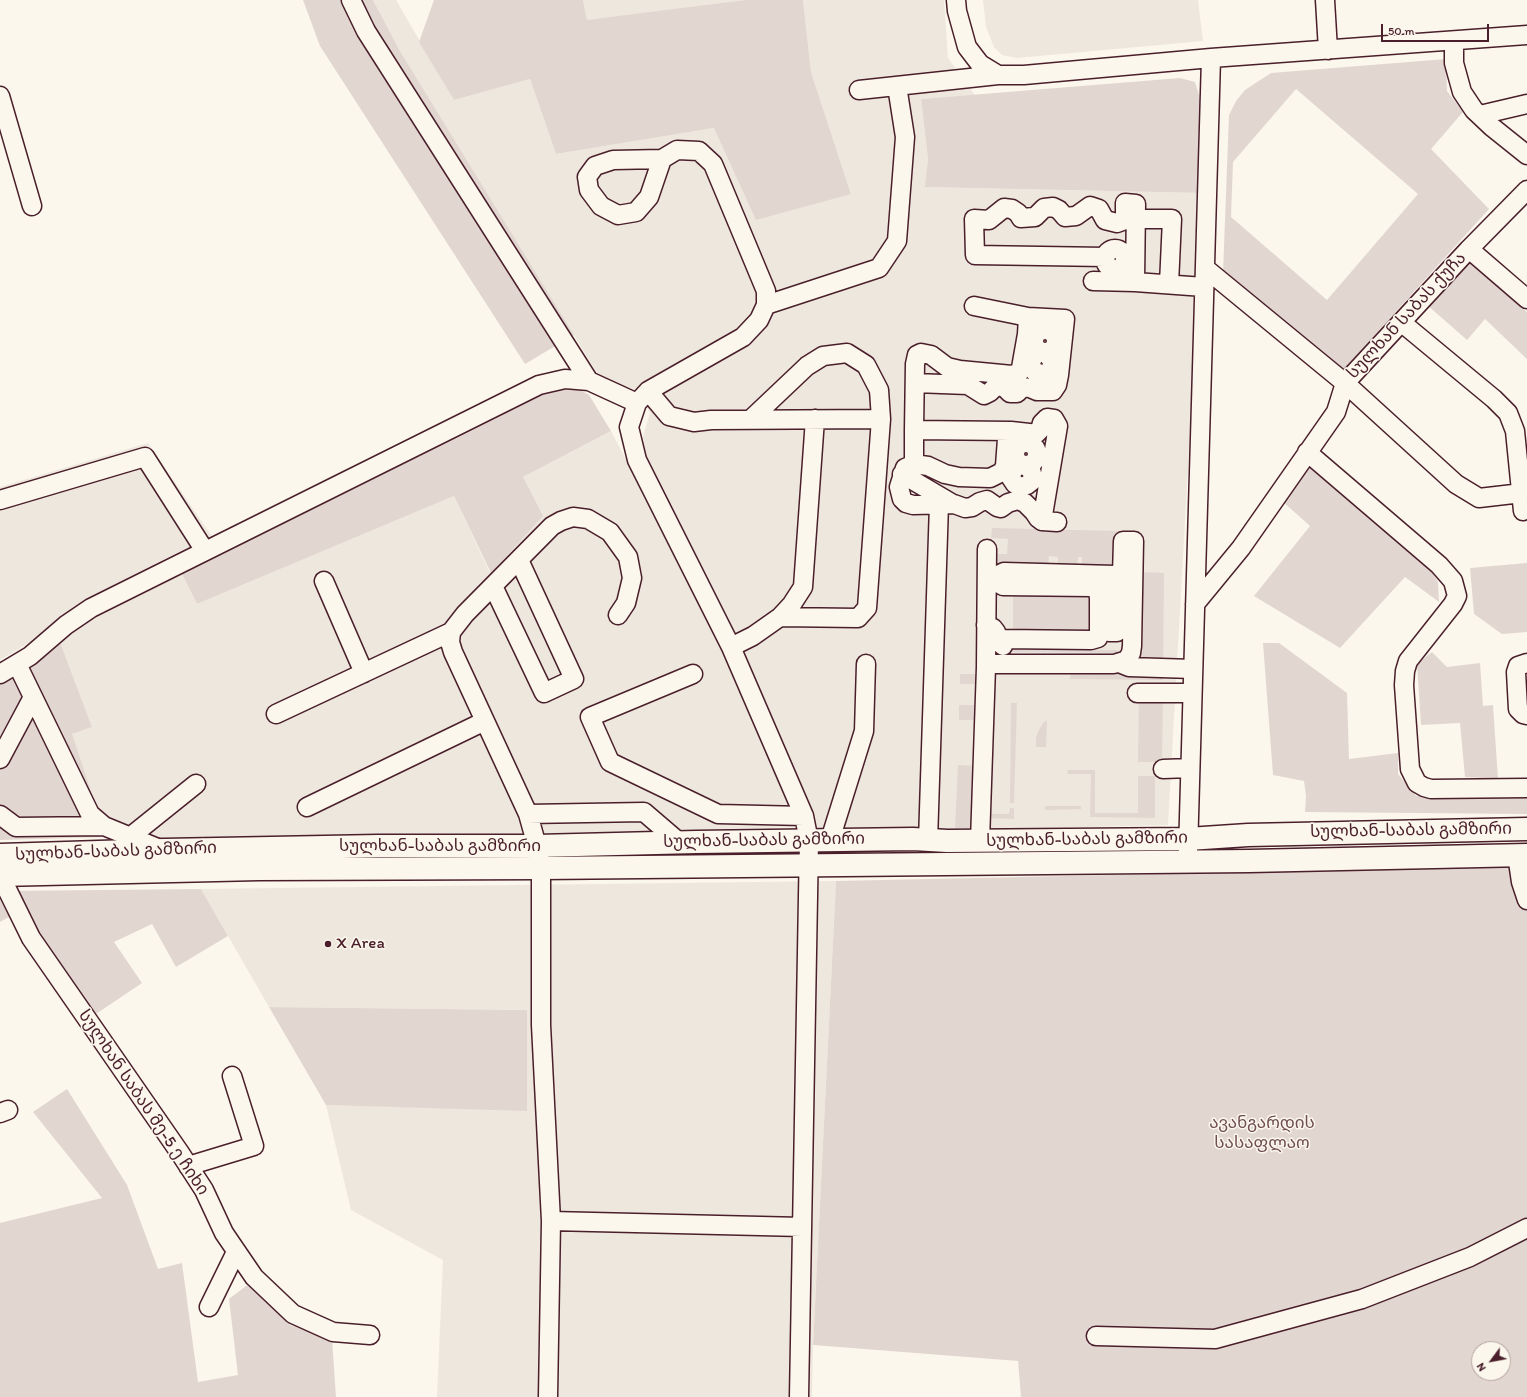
<!DOCTYPE html>
<meta charset="utf-8">
<style>
body{margin:0}
#map{position:relative;width:1527px;height:1397px;overflow:hidden;background:#fbf7ec;font-family:Itim,sans-serif}
canvas{display:block}
.north{position:absolute;left:1471px;top:1341px;width:40px;height:40px;box-sizing:border-box;background:#fbf7ec;border:1px solid #b4a19f;border-radius:50%;rotate:238deg;font-size:11px;font-weight:700;line-height:16px;text-align:center;color:#4a1f2b}
.north::after{content:'';display:block;margin:auto;width:14px;height:18px;background:#4a1f2b;clip-path:polygon(50% 0,100% 100%,50% 72%,0 100%)}
.scale{position:absolute;left:1381px;top:24px;width:108px;height:18px;box-sizing:border-box;border:2px solid #4a1f2b;border-top:0;padding-left:5px;font-size:12px;line-height:14px;white-space:nowrap;color:#4a1f2b;-webkit-text-stroke:3px #fbf7ec;paint-order:stroke}
</style>
<div id="map">
<canvas width="1527" height="1397"></canvas>
<div class="north">N</div>
<div class="scale">50 m</div>
</div>
<script>
const g = document.querySelector('canvas').getContext('2d');
g.lineJoin = 'round';
function fill(path, color) {
  g.fillStyle = color;
  g.fill(path, 'evenodd');
}
function shape(rows) {
  const path = new Path2D();
  for (const r of rows) {
    if (r.length === 3) {
      path.moveTo(r[0] + r[2], r[1]);
      path.arc(r[0], r[1], r[2], 0, 2 * Math.PI);
      continue;
    }
    path.moveTo(r[0], r[1]);
    for (let i = 2; i < r.length; i += 2) path.lineTo(r[i], r[i + 1]);
  }
  return path;
}
function strokePath(path, color, width, dash) {
  g.strokeStyle = color;
  g.lineWidth = width;
  g.lineCap = dash ? 'butt' : 'round';
  g.setLineDash(dash || []);
  g.stroke(path);
}
function drawText(font, color, halo, rows, align = 'center') {
  g.font = font + ' Itim,"Noto Sans Georgian",sans-serif';
  g.lineWidth = 3;
  g.setLineDash([]);
  g.textBaseline = 'middle';
  g.strokeStyle = halo;
  g.fillStyle = color;
  for (const [text, x, y, turn = 0] of rows) {
    g.save();
    g.translate(x, y);
    g.rotate((+turn || 0) * Math.PI / 180);
    g.textAlign = isNaN(turn) ? turn : align;
    if (halo) g.strokeText(text, 0, 0);
    g.fillText(text, 0, 0);
    g.restore();
  }
}
const built = shape([
 [373,0,396,0,454,100,530,79,556,154,714,128,851,194,811,72,803,0,944,0,948,58,975,95,921,99,928,159,926,187,1201,193,1200,252,1168,825,925,831,818,831,812,811,647,460,643,437,650,413,637,390,600,378,400,51],
 [583,0,745,0,587,21],
 [983,0,1198,0,1203,41,1017,58,1002,55,994,47,986,27],
 [611,431,726,652,798,827,245,841,106,837,71,734,92,727,60,642,91,620,181,572,197,604,454,496,490,573,523,477],
 [148,443,213,538,42,635,0,660,0,487],
 [836,881,813,1345,812,1397,437,1397,443,1260,351,1210,326,1105,527,1110,527,1010,269,1007,201,889]
]);
const green = shape([
 [303,0,373,0,400,51,574,335,525,364,320,46],
 [434,0,583,0,587,20,745,0,803,0,811,72,851,194,756,220,714,128,556,154,530,79,454,100,419,42],
 [1446,59,1447,91,1463,112,1431,149,1489,209,1343,370,1223,273,1229,115,1236,101,1245,90,1271,73],
 [1296,89,1418,194,1327,300,1231,217,1233,162],
 [1180,78,1195,82,1201,102,1201,193,925,187,928,159,921,99],
 [1467,261,1527,312,1527,359,1485,319,1467,340,1426,304],
 [575,387,589,395,611,431,523,477,543,516,491,573,454,496,197,604,181,572,538,391],
 [1309,467,1328,480,1428,566,1438,582,1439,602,1405,577,1340,648,1254,596,1310,526,1281,500],
 [992,528,1119,531,1116,569,1082,569,1082,557,1078,557,1077,569,1058,569,1058,557,1049,556,1048,569,991,569,991,554,1007,554,1008,539,991,538],
 [1527,563,1527,632,1502,634,1474,614,1470,568],
 [1139,572,1164,573,1163,680,1070,679,1071,669,1138,670],
 [1013,596,1096,596,1097,638,1013,638],
 [60,642,92,727,72,734,106,837,0,840,0,681,34,664],
 [1263,643,1279,643,1347,693,1349,759,1398,753,1398,774,1416,796,1527,795,1527,814,1305,812,1306,796,1304,781,1273,775],
 [991,649,1117,650,1118,653,987,652],
 [1432,652,1447,667,1480,663,1483,706,1493,705,1498,779,1465,777,1460,723,1421,725,1417,664],
 [960,674,978,674,978,684,960,684],
 [1139,692,1163,693,1162,762,1138,762],
 [1011,703,1017,703,1014,803,1010,803],
 [959,705,977,705,977,730,974,730,974,720,959,720],
 [1047,720,1046,747,1036,747,1036,738,1039,730,1043,723],
 [958,765,979,766,977,828,955,828],
 [1067,770,1095,770,1095,813,1138,813,1138,776,1155,776,1155,818,1090,817,1091,774,1068,774],
 [1045,806,1081,806,1081,809,1045,810],
 [1010,808,1014,808,1014,819,988,818,988,814,1009,814],
 [1527,866,1527,1397,1021,1397,1018,1361,813,1345,836,881],
 [1479,1349,1503,1349,1503,1373,1479,1373],
 [201,889,228,936,176,967,152,924,114,942,142,983,93,1016,43,944,27,914,7,918,0,922,0,891],
 [269,1007,527,1010,527,1111,326,1105],
 [67,1089,127,1185,158,1269,182,1263,198,1382,238,1375,229,1299,250,1283,290,1325,332,1339,336,1397,0,1397,0,1223,102,1198,33,1112]
]);
const minor = shape([
 [351,0,366,31,589,381],
 [956,0,957,11,967,47,980,64,998,75,1024,75,1211,58,1527,35],
 [1325,0,1328,50],
 [1454,41,1454,63,1462,92,1474,110,1492,127,1527,155],
 [859,90,998,75],
 [0,96,32,206],
 [1480,115,1527,104],
 [662,159,613,160,595,166,587,177,589,190,601,206,618,215,636,212,649,197,662,159,677,150,699,151,713,164,766,291,766,305,759,320,743,337,648,391,637,403,629,427,637,460,731,647,804,816,809,841,799,1397],
 [1136,219,1172,219,1169,284],
 [1469,249,1527,299],
 [1115,259,10],
 [1205,268,1345,383,1456,484,1479,498,1522,493],
 [1093,281,1135,282,1136,204,1125,203,1125,220,1117,223,1105,220,1099,209,1090,206,1076,216,1065,217,1059,210,1053,207,1044,208,1035,217,1021,218,1018,213,1012,209,1004,208,989,220,974,219,975,255,1106,257],
 [1135,282,1204,287],
 [766,305,879,268,897,241,905,137,897,86],
 [1401,322,1494,399,1508,413,1515,431,1523,511],
 [1045,341,11],
 [1041,352,1035,355,1031,361,1032,368,1034,371,1040,374,1047,373,1052,368,1052,361,1047,354],
 [915,383,968,385,984,395,990,392,996,386,1004,387,1010,393,1017,393,1023,387,1030,388,1037,391,1053,391,1057,385,1059,375,1065,319,1028,317,974,306],
 [648,391,669,416,694,422,711,420,881,419],
 [750,420,807,366,823,356,847,353,866,365,879,390,881,419,867,608,858,618,780,617],
 [914,430,915,364,917,355,921,353,931,355,947,367,960,370,1012,375,1019,373,1021,368,1027,334,1028,317],
 [1029,433,1036,434,1040,430,1042,423,1047,418,1054,419,1058,426,1042,521],
 [1026,454,11],
 [1033,445,1029,433,1011,431,1007,439,1005,466,1002,472,990,478,959,477,945,474,928,466,914,464,905,468,899,487,902,499,906,503,913,505,954,504,965,508,972,507,980,502,987,500,997,507,1001,508,1008,503,1018,500,1025,503,1034,512,1038,518,1042,521,1057,522],
 [1307,452,1439,565,1453,581,1457,596,1453,604,1408,661,1405,671,1404,685,1410,769,1417,783,1424,787,1431,789,1527,788],
 [914,464,914,430,1011,431],
 [1022,464,1015,468,1011,474,1011,478,1015,484,1021,487,1027,485,1032,481,1033,477,1031,470,1024,465],
 [902,474,953,504],
 [0,500,145,457,205,551],
 [324,581,364,673],
 [493,586,544,693,574,679,519,560],
 [1195,604,1241,548,1336,412,1345,383,1469,249,1527,190],
 [986,625,993,628,996,632,1000,643,1003,646],
 [731,647,753,636,780,617,792,604,803,587,815,419],
 [1119,663,1129,667,1193,669],
 [1527,663,1518,666,1516,672,1518,709,1523,714,1527,715],
 [17,664,90,814,104,826,160,849],
 [986,664,1114,664,1127,660,1131,653,1132,646,1134,541,1123,541,1122,575,1122,576,1114,584,1113,596,1107,599,1104,604,1107,612,1110,613,1112,614,1116,615,1119,617,1121,619,1122,628,1117,632,1109,632,1104,625,1107,617,1112,614,1118,612,1122,608,1121,601,1117,597,1114,596,1117,581,1115,575,1004,572,998,575,997,581,998,583,1003,586,1092,587,1097,588,1099,597,1099,635,1098,638,1091,640,1002,639,998,636],
 [0,674,30,656,66,625,91,608,539,385,565,379,589,381,637,403],
 [693,674,590,717,610,762,718,814,804,816],
 [1137,693,1192,693],
 [276,714,451,632],
 [0,759,33,697],
 [1163,769,1190,768],
 [307,807,485,721],
 [528,814,644,812,679,842],
 [0,815,16,827,104,826],
 [130,837,196,784],
 [830,840,864,731,866,664],
 [928,841,939,504],
 [980,841,986,667,987,549],
 [1188,852,1211,58],
 [1517,855,1521,882,1527,900],
 [0,875,31,938,180,1153,204,1190,224,1233,254,1277,293,1314,333,1332,370,1335],
 [0,1113,8,1110],
 [188,1166,254,1146,232,1076],
 [551,1221,802,1227],
 [209,1307,236,1252],
 [1096,1336,1215,1339,1362,1299,1470,1257,1527,1228],
 [548,1397,551,1221,541,1025,541,868,537,846,528,814,453,652,450,642,451,632,465,614,552,526,561,521,573,517,588,519,610,532,628,557,632,578,626,603,618,615]
]);
const major = shape([
 [0,855,164,850,378,846,537,846,696,842,913,839,947,841,1188,839,1248,835,1527,829],
 [0,875,259,869,541,868,1249,861,1527,855]
]);
const markers = [
 [328,944,4,"#4a1f2b"]
];
const streetNames = [
 ["სულხან საბას ქუჩა",1407,316,-47],
 ["სულხან-საბას გამზირი",1411,831,-1],
 ["სულხან-საბას გამზირი",1087,840,-1],
 ["სულხან-საბას გამზირი",764,841,-1],
 ["სულხან-საბას გამზირი",440,847],
 ["სულხან-საბას გამზირი",116,852,-2],
 ["სულხან საბას მე-5 ე ჩიხი",143,1103,56]
];
const poiNames = [
 ["X Area",336,944]
];
const parkNames = [
 ["ავანგარდის",1262,1124],
 ["სასაფლაო",1262,1144]
];
fill(built, '#eee7de');
fill(green, '#e2d7d0');
strokePath(minor, '#4a1f2b', 21);
strokePath(major, '#4a1f2b', 25);
strokePath(minor, '#fbf7ec', 18);
strokePath(major, '#fbf7ec', 22);
for (const [x, y, r, color] of markers) {
  const dot = new Path2D();
  dot.arc(x, y, r, 0, 2 * Math.PI);
  g.fillStyle = color;
  g.fill(dot);
  strokePath(dot, '#fbf7ec', 1.5);
}
drawText('17px', '#4a1f2b', '#fbf7ec', streetNames);
drawText('17px', '#4a1f2b', '#fbf7ec', poiNames, 'left');
drawText('17px', '#704d54', '#fbf7ec', parkNames);
</script>
